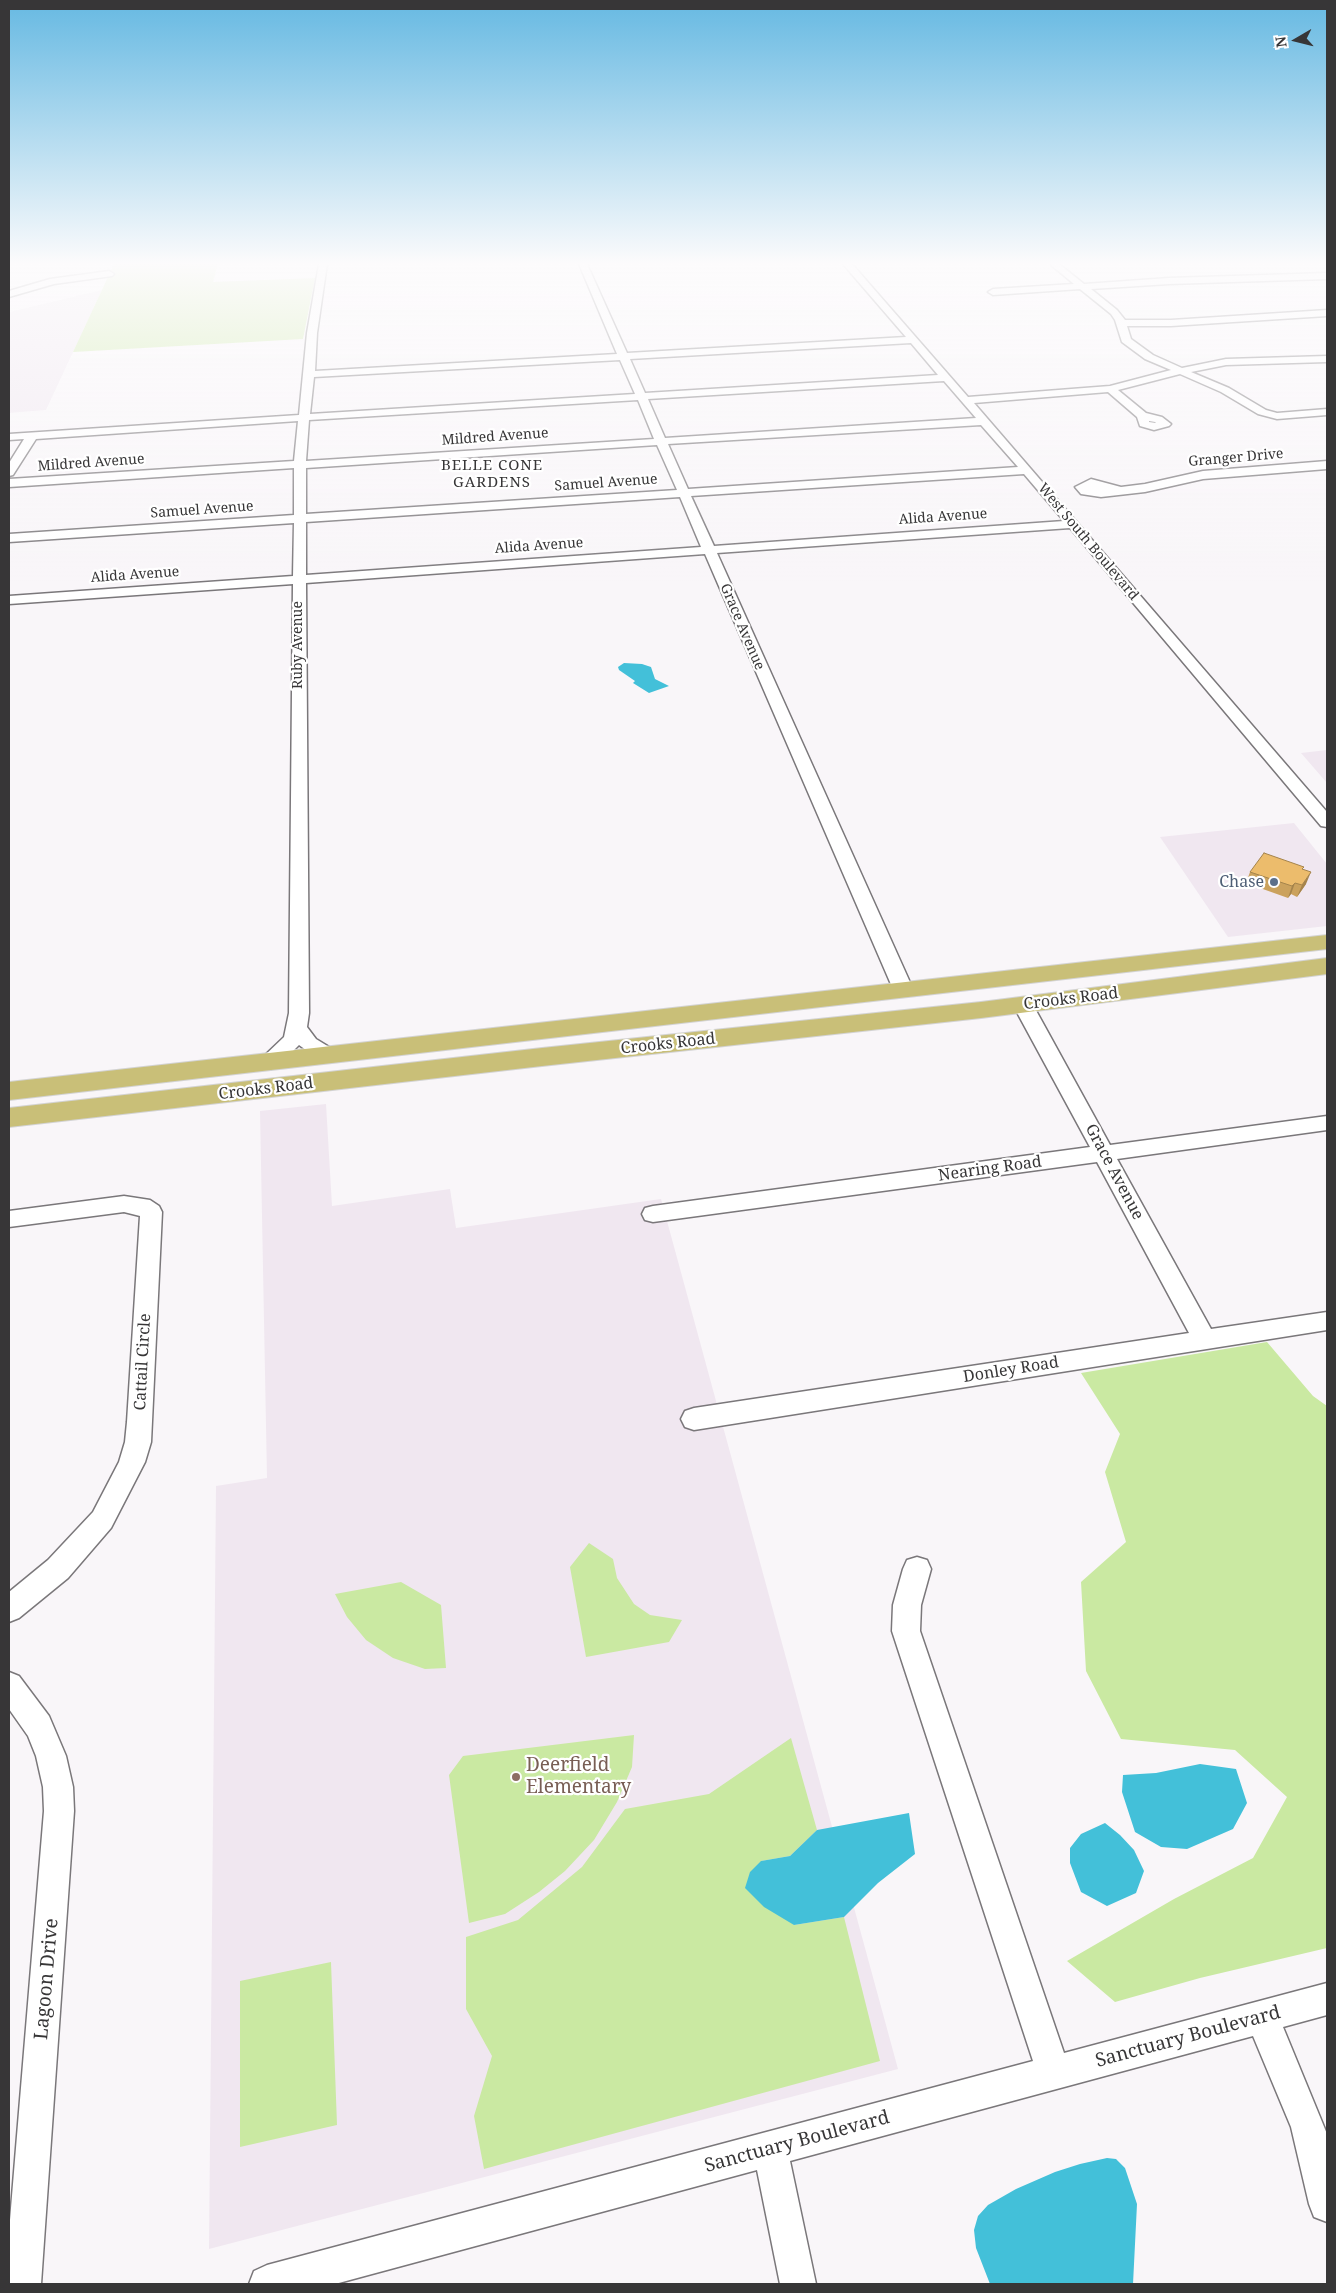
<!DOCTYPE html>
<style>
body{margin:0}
#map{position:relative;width:1336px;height:2293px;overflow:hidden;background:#f9f6f9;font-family:"Noto Serif",serif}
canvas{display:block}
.frame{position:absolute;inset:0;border:10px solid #373637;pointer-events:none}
.north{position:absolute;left:1271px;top:15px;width:50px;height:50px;-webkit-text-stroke:4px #fff;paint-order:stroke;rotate:262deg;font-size:14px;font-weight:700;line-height:20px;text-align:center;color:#373637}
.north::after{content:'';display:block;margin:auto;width:18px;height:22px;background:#373637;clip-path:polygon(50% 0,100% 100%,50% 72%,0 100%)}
</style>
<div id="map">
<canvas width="1336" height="2293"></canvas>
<div class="frame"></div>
<div class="north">N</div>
</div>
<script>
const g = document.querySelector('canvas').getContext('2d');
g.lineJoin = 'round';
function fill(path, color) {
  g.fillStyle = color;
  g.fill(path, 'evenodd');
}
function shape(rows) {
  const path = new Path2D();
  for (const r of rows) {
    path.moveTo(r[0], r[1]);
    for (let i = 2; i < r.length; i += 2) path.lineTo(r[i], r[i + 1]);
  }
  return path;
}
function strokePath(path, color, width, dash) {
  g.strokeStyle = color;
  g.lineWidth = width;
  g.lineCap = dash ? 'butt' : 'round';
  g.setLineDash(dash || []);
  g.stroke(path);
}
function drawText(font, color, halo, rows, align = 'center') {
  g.font = font + ' "Noto Serif",serif';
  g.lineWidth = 4.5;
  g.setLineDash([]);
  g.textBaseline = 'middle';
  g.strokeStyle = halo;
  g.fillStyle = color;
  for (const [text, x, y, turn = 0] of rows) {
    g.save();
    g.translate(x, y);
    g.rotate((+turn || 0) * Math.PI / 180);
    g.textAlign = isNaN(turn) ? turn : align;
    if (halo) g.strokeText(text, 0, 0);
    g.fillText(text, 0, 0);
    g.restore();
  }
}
const built = shape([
 [102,290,46,410,9,413,9,312],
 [1327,750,1327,783,1301,753],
 [1294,823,1327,864,1327,926,1228,937,1160,837],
 [326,1104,332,1206,450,1189,456,1228,661,1199,898,2069,209,2249,216,1486,267,1478,260,1111]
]);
const green = shape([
 [114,264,218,264,213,282,315,278,303,339,73,352],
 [1267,1342,1313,1396,1327,1406,1327,1948,1200,1978,1115,2002,1067,1961,1174,1899,1253,1858,1287,1797,1235,1750,1121,1739,1086,1671,1081,1582,1126,1542,1105,1472,1120,1434,1081,1373],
 [589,1543,613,1559,617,1578,634,1604,650,1615,682,1620,669,1642,586,1657,570,1567],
 [401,1582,441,1605,446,1668,425,1669,393,1658,366,1640,347,1617,335,1594],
 [634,1735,632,1767,617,1802,594,1840,565,1871,539,1892,505,1914,469,1923,449,1775,463,1756],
 [791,1738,817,1830,790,1856,761,1861,794,1925,844,1917,880,2061,484,2169,474,2116,492,2056,466,2009,466,1937,518,1920,582,1867,625,1809,709,1794],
 [331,1962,337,2125,240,2147,240,1981]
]);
const water = shape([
 [624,663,642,664,651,667,655,679,669,686,649,693,633,683,635,681,619,670,618,667],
 [1200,1764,1236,1769,1247,1803,1233,1829,1187,1849,1161,1847,1135,1832,1122,1792,1123,1775,1156,1773],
 [909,1813,915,1854,878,1883,844,1917,794,1925,764,1907,745,1888,750,1872,761,1861,790,1856,817,1830],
 [1105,1823,1120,1835,1134,1850,1144,1871,1136,1893,1107,1906,1081,1892,1070,1863,1070,1848,1081,1834],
 [1107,2158,1116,2159,1125,2168,1137,2204,1133,2284,990,2284,976,2248,974,2230,978,2216,988,2205,1016,2189,1055,2172,1080,2164]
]);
const minor = shape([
 [319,264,327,264,317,333,315,371,617,354,579,264,587,264,627,353,906,337,843,264,852,264,968,397,1110,386,1171,370,1145,359,1122,342,1115,320,1111,314,1080,289,993,295,988,292,993,289,1074,284,1050,264,1059,264,1084,284,1169,278,1327,273,1327,279,1169,284,1091,289,1117,310,1125,320,1171,320,1327,310,1327,316,1171,326,1127,326,1131,339,1153,355,1182,368,1226,359,1327,356,1327,362,1226,365,1191,372,1229,388,1266,410,1277,413,1327,409,1327,415,1277,419,1258,414,1221,392,1180,374,1118,390,1146,413,1162,417,1171,424,1169,426,1154,430,1140,426,1137,417,1108,392,974,403,1327,812,1327,827,1321,826,1070,528,717,553,913,989,910,993,903,995,896,993,893,989,705,554,306,583,309,1013,307,1027,316,1039,334,1050,337,1055,334,1060,327,1062,320,1060,299,1045,277,1067,270,1069,263,1067,260,1062,263,1057,284,1037,289,1013,293,584,9,604,9,596,293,576,294,523,9,542,9,534,294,515,294,468,9,487,9,479,294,461,298,421,36,439,13,475,9,476,9,463,24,439,9,440,9,434,299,415,307,333,319,264],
 [911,343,938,375,645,393,630,359,911,343],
 [620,360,635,394,310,414,314,377,620,360],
 [944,381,976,418,665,438,648,399,944,381],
 [638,400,654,439,306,461,309,420,638,400],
 [1149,421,1155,422,1156,423,1149,422,1149,421],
 [981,425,1018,467,688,489,668,444,981,425],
 [657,445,677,490,306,514,306,468,657,445],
 [1024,474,1064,521,714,546,691,496,1024,474],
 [680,497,701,547,306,575,306,522,680,497],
 [109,271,114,274,112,276,54,284,9,297,9,291,50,279,109,271],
 [1327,461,1327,469,1203,479,1145,492,1101,497,1081,494,1075,487,1091,479,1121,487,1145,484,1203,471,1327,461],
 [1023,999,1030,1001,1033,1005,1110,1145,1327,1116,1327,1130,1117,1159,1211,1329,1327,1312,1327,1330,694,1430,685,1427,681,1419,685,1411,694,1408,1189,1333,1097,1162,653,1222,645,1220,642,1214,645,1208,653,1206,1090,1147,1013,1005,1016,1001,1023,999],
 [124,1196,150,1200,159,1206,162,1212,151,1442,145,1462,111,1528,68,1578,19,1618,9,1622,9,1592,48,1560,93,1512,119,1462,125,1442,127,1422,140,1216,124,1212,9,1227,9,1211,124,1196],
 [917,1557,927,1560,931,1569,921,1605,920,1631,1064,2053,1327,1983,1327,2015,1283,2027,1327,2134,1327,2222,1314,2217,1309,2204,1291,2127,1253,2036,790,2161,816,2284,780,2284,757,2170,335,2284,249,2284,254,2271,267,2265,1033,2061,892,1631,893,1605,903,1569,907,1560,917,1557],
 [9,1672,19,1676,49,1716,66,1756,73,1787,74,1811,41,2284,9,2284,9,2232,44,1811,43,1787,36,1756,28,1736,9,1709,9,1672]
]);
const major = shape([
 [1327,935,1327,949,9,1100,9,1082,1327,935],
 [1327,958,1327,974,981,1018,542,1066,9,1127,9,1108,542,1048,981,1002,1327,958]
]);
const wall = shape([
 [1303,870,1306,884,1297,897,1291,894,1288,898,1246,883,1250,872]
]);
const shadedWall = shape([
 [1311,872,1306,884,1297,897,1302,885],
 [1295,883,1291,894,1288,898,1292,886]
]);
const building = shape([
 [1264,853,1304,867,1302,869,1311,872,1302,885,1295,883,1292,886,1250,872,1264,853]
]);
const markers = [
 [1274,882,5,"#5c6f8a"],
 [516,1777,5,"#8d6e63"]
];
const farStreetnames = [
 ["Mildred Avenue",495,437,-4],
 ["Granger Drive",1236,458,-5],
 ["Mildred Avenue",91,463,-4],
 ["Samuel Avenue",606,483,-4],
 ["Samuel Avenue",202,510,-4],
 ["Alida Avenue",943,517,-4],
 ["West South Boulevard",1088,542,50],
 ["Alida Avenue",539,546,-4],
 ["Alida Avenue",135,575,-4],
 ["Grace Avenue",742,627,67],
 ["Ruby Avenue",298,645,-90]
];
const farNeighbourhoodnames = [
 ["BELLE CONE",492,466],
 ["GARDENS",492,483]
];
const serviceNames = [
 ["Chase",1264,882]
];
const streetNames = [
 ["Crooks Road",1071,999,-7],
 ["Crooks Road",668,1044,-6],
 ["Crooks Road",266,1089,-7],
 ["Nearing Road",990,1169,-8],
 ["Grace Avenue",1114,1172,62],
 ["Cattail Circle",143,1362,-87],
 ["Donley Road",1011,1370,-9]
];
const nearEducationnames = [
 ["Deerfield",526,1766],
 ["Elementary",526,1788]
];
const nearStreetnames = [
 ["Lagoon Drive",47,1979,-85],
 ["Sanctuary Boulevard",1188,2037,-15],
 ["Sanctuary Boulevard",797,2142,-15]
];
fill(built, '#f0e7f0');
fill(green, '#cae9a2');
fill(water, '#43c0d9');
strokePath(minor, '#7a777a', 3);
strokePath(major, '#d3d3d3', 2);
fill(minor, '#fff');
fill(major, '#c9bf78');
fill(wall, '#cba25d');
fill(shadedWall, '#a5844c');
fill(building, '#ecbc6c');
strokePath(building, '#a5844c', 1);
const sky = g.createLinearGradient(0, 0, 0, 585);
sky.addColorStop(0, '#66b9e2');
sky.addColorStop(0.45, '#fcfbfc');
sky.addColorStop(1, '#fcfbfc00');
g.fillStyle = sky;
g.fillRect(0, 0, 1336, 585);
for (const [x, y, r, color] of markers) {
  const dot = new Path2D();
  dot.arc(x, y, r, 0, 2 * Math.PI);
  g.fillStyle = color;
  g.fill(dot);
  strokePath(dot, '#fff', 2);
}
drawText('14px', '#373637', '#fff', farStreetnames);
g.letterSpacing = '1px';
drawText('15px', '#373637', '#fff', farNeighbourhoodnames);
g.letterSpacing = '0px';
drawText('16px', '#4e5e75', '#fff', serviceNames, 'right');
drawText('16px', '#373637', '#fff', streetNames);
drawText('19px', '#785e54', '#fff', nearEducationnames, 'left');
drawText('19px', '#373637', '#fff', nearStreetnames);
</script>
